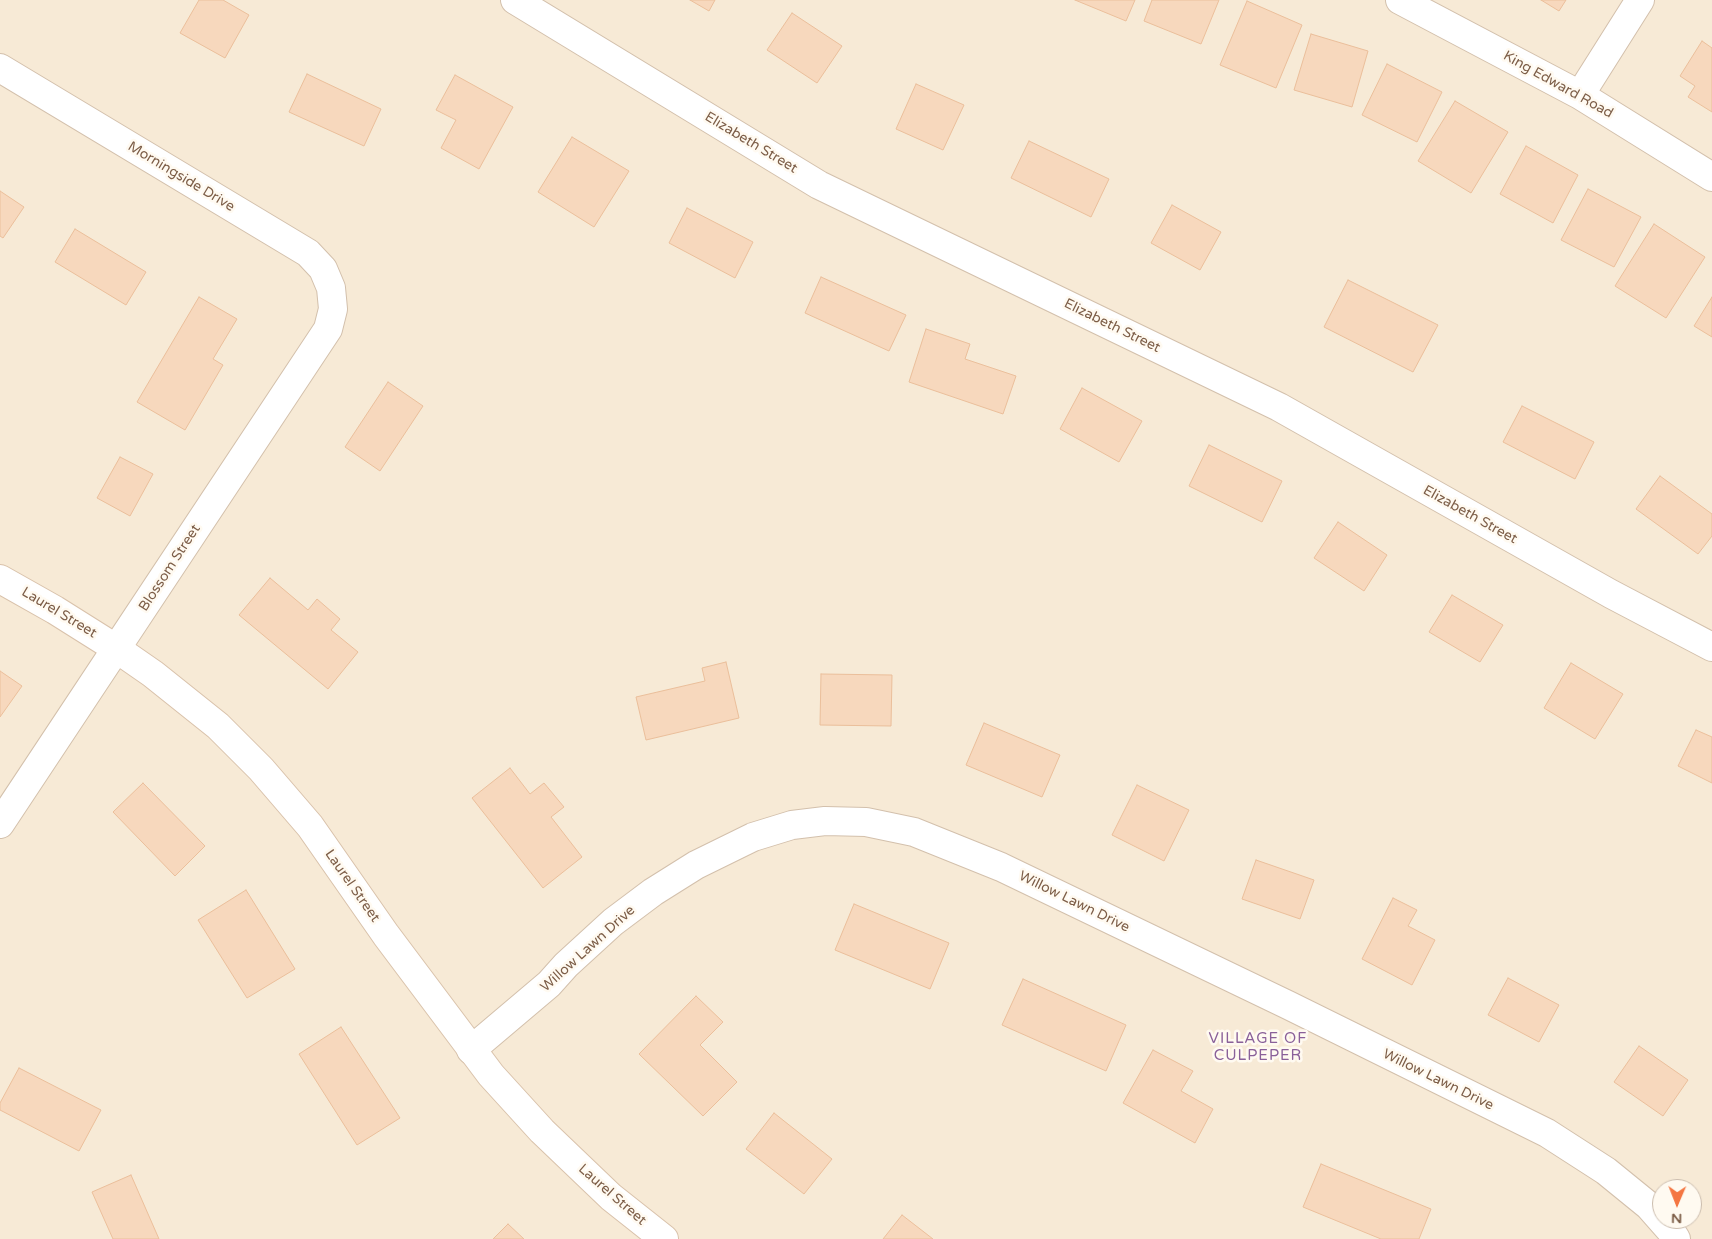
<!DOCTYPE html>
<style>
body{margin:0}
#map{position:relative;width:1712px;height:1239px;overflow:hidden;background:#fef7e8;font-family:"Varela Round",sans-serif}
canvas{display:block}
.north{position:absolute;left:1652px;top:1179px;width:50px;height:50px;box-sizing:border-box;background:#fffaf1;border:1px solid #cbbcad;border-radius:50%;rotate:181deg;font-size:14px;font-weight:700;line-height:20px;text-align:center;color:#7d5e48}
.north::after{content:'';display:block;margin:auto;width:18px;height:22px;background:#f47642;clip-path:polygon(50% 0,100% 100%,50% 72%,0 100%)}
</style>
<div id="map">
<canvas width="1712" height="1239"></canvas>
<div class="north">N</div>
</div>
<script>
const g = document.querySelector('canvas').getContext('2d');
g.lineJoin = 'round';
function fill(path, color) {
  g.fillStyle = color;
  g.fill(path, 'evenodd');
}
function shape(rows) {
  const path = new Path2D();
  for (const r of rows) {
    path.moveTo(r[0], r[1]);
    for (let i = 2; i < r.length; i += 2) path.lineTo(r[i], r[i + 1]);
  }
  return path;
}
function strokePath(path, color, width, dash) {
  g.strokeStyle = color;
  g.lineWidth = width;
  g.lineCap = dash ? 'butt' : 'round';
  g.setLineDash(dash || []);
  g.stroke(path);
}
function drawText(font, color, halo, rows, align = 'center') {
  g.font = font + ' "Varela Round",sans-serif';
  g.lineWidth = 5;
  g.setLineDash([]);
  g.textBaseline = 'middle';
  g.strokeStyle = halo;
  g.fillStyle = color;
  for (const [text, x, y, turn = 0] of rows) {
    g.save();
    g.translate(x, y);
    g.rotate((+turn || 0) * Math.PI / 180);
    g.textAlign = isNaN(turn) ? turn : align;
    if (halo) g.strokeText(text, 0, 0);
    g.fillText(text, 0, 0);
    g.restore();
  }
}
const residential = shape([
 [0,0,1712,0,1712,1239,0,1239],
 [1662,1189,1692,1189,1692,1219,1662,1219]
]);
const building = shape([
 [199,0,223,0,249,15,225,58,180,33,199,0],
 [690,0,715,0,709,11,690,0],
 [1075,0,1135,0,1126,21,1075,0],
 [1152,0,1219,0,1201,44,1144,21,1152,0],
 [1541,0,1566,0,1559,11,1541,0],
 [1247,1,1302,25,1276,88,1220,65,1247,1],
 [792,13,842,46,817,83,767,50,792,13],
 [1311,34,1368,51,1352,107,1294,90,1311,34],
 [1702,41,1712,48,1712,112,1688,97,1695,86,1680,76,1702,41],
 [1387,64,1442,92,1417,142,1362,115,1387,64],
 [307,74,381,109,364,146,289,112,307,74],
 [455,75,513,107,479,169,441,148,456,120,436,110,455,75],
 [916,84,964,105,943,150,896,129,916,84],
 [1455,101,1508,132,1471,193,1418,161,1455,101],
 [572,137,629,171,594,227,538,192,572,137],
 [1029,141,1109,179,1091,217,1011,178,1029,141],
 [1526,146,1578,175,1553,223,1500,194,1526,146],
 [1588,189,1641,217,1614,267,1561,240,1588,189],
 [0,191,24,207,3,238,0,236,0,191],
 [1172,205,1221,232,1200,270,1151,243,1172,205],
 [687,208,753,242,735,278,669,243,687,208],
 [1654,224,1705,257,1666,318,1615,286,1654,224],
 [75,229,146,272,126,305,55,262,75,229],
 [821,277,906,315,889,351,805,313,821,277],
 [1348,280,1438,325,1413,372,1324,327,1348,280],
 [199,297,237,319,213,359,223,365,185,430,137,402,199,297],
 [1712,297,1712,337,1694,326,1712,297],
 [926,329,970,344,965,359,1016,376,1003,414,909,382,926,329],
 [388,382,423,406,380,471,345,447,388,382],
 [1082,388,1142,421,1119,462,1060,429,1082,388],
 [1522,406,1594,442,1575,479,1503,442,1522,406],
 [1209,445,1282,481,1262,522,1189,486,1209,445],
 [120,457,153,474,130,516,97,498,120,457],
 [1660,476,1712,514,1712,536,1698,554,1636,509,1660,476],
 [1338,522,1387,555,1364,591,1314,558,1338,522],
 [270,578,308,610,317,599,340,619,331,630,358,652,328,689,239,615,270,578],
 [1452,595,1503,625,1480,662,1429,632,1452,595],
 [726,662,739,718,646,740,636,697,705,681,702,668,726,662],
 [1571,663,1623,694,1595,739,1544,708,1571,663],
 [0,671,22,686,0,717,0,671],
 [821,674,892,675,891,726,820,725,821,674],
 [984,723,1060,755,1042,797,966,765,984,723],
 [1696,730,1712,737,1712,783,1678,766,1696,730],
 [510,768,530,794,544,783,564,807,551,817,582,857,543,888,472,798,510,768],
 [143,783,205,846,175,876,113,812,143,783],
 [1137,785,1189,810,1164,861,1112,835,1137,785],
 [1256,860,1314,880,1300,919,1242,899,1256,860],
 [246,890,295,969,247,998,198,920,246,890],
 [1393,898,1417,910,1408,926,1435,940,1412,985,1362,959,1393,898],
 [854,904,949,943,930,989,835,950,854,904],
 [1508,978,1559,1005,1539,1042,1488,1015,1508,978],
 [1023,979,1126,1025,1106,1071,1002,1025,1023,979],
 [696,996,723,1022,700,1045,737,1082,703,1116,639,1054,696,996],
 [341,1027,400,1118,357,1145,299,1054,341,1027],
 [1639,1046,1688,1080,1663,1116,1614,1082,1639,1046],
 [1153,1050,1193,1071,1181,1091,1213,1109,1195,1143,1123,1103,1153,1050],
 [19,1068,101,1110,79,1151,0,1110,0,1103,19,1068],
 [774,1113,832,1159,804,1194,746,1149,774,1113],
 [1321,1164,1431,1209,1419,1239,1381,1239,1303,1207,1321,1164],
 [131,1175,159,1239,113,1239,92,1192,131,1175],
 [902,1215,933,1239,883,1239,902,1215],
 [508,1224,524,1239,493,1239,508,1224]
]);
const street = shape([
 [515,0,819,185,1279,407,1611,594,1712,647],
 [1400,0,1580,95,1712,177],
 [0,68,308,253,323,269,331,288,333,309,328,329,0,824],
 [1580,95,1640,0],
 [471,1050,549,984,566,965,613,922,653,892,696,865,753,837,792,825,825,821,866,822,914,832,1001,867,1288,1005,1547,1133,1606,1171,1649,1206,1671,1231,1676,1239]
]);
const secondary = shape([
 [0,579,55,610,117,649,153,674,218,726,261,769,310,826,386,935,491,1075,542,1131,611,1197,664,1239]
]);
const streetNames = [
 ["King Edward Road",1558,85,29],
 ["Elizabeth Street",751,143,31],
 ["Morningside Drive",181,177,31],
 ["Elizabeth Street",1112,326,26],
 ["Elizabeth Street",1470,515,29],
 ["Blossom Street",170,568,-57],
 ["Laurel Street",59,613,31],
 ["Laurel Street",352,886,55],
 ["Willow Lawn Drive",1074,902,26],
 ["Willow Lawn Drive",588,949,-42],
 ["Willow Lawn Drive",1438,1080,26],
 ["Laurel Street",612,1195,41]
];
const neighbourhoodNames = [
 ["VILLAGE OF",1258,1039],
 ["CULPEPER",1258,1056]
];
fill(residential, '#f7ead6');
fill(building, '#f7d8bd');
strokePath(building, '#ebbf9b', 1);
strokePath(street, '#d3c0ac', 30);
strokePath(secondary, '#d9c2ab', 30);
strokePath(street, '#fff', 28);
strokePath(secondary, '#fff', 28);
drawText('14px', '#7d5e48', '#fffaf1', streetNames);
g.letterSpacing = '1px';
drawText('15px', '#8a6099', '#fffaf1', neighbourhoodNames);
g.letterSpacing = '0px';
</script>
